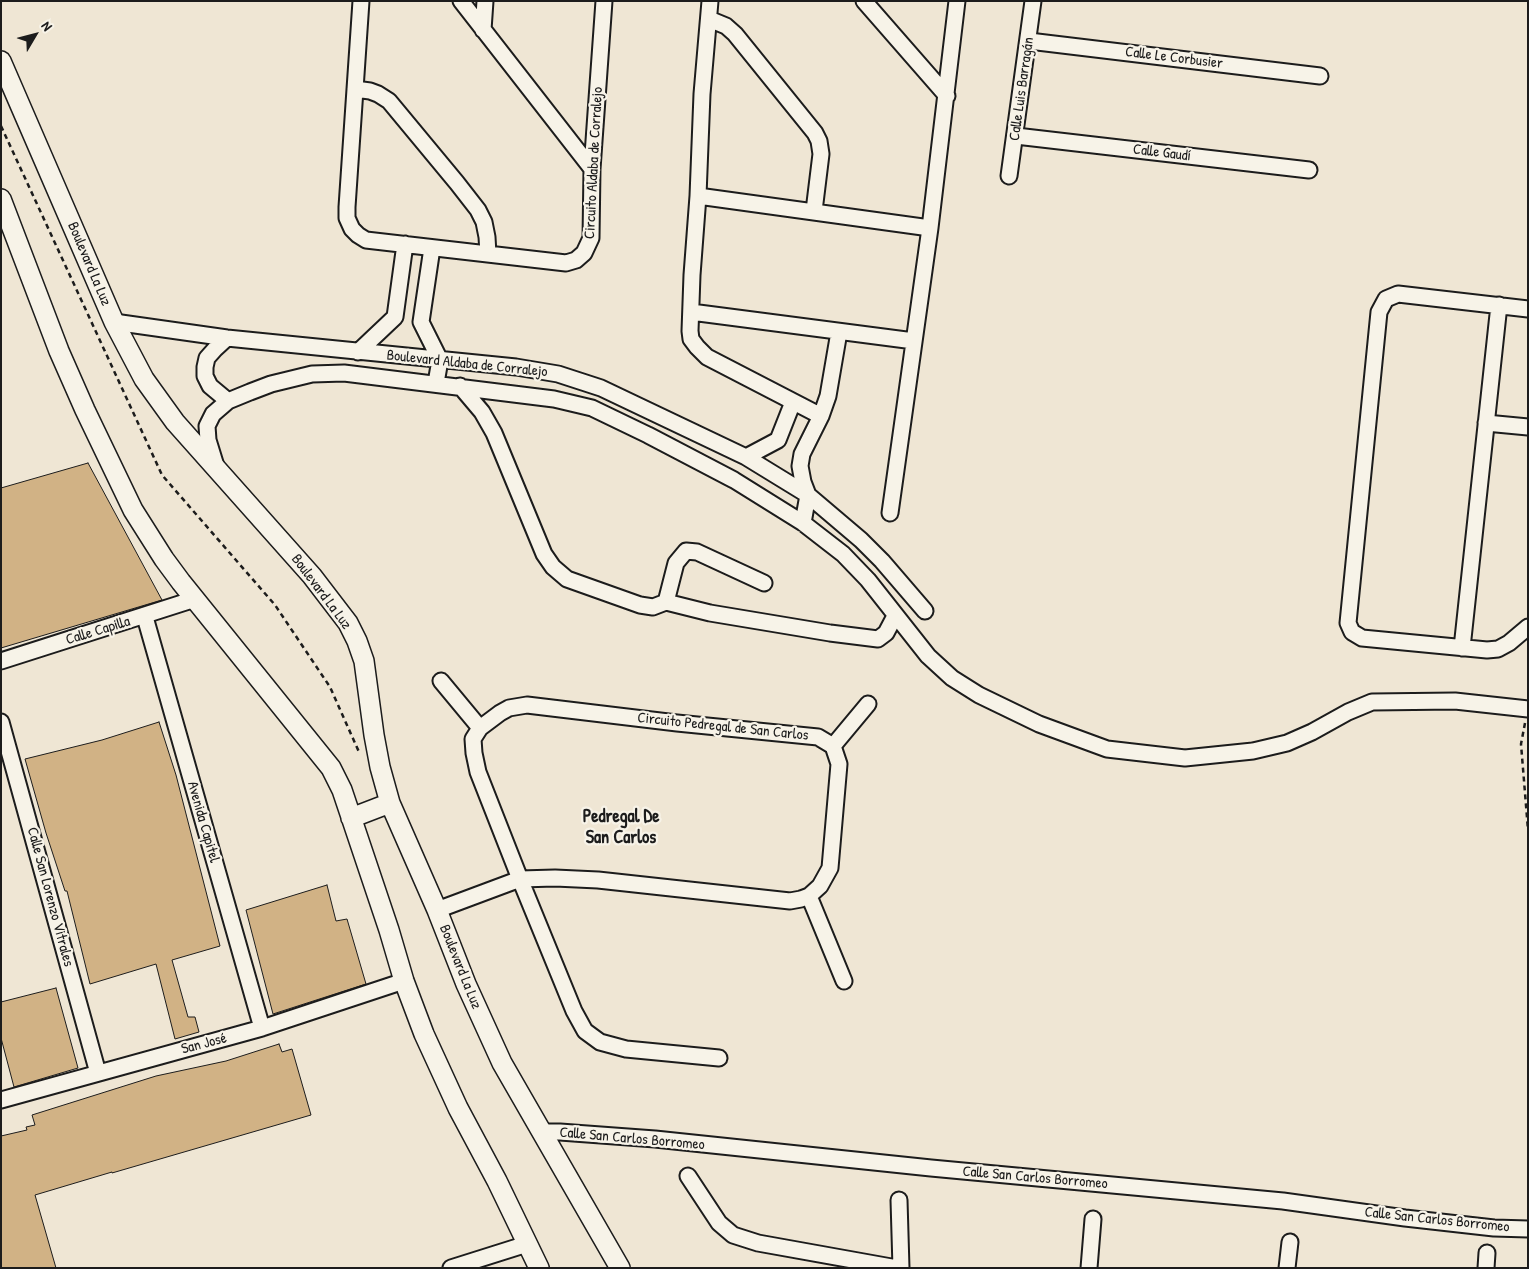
<!DOCTYPE html>
<meta charset="utf-8">
<style>
body{margin:0}
#map{position:relative;width:1529px;height:1269px;overflow:hidden;background:#efe6d4;font-family:"Patrick Hand",sans-serif}
canvas{display:block}
.frame{position:absolute;inset:0;border:2px solid #1c1c1c;pointer-events:none}
.north{position:absolute;left:10px;top:10px;width:50px;height:50px;-webkit-text-stroke:4px #f7f3e8;paint-order:stroke;rotate:53deg;font-size:14px;font-weight:700;line-height:20px;text-align:center;color:#1c1c1c}
.north::after{content:'';display:block;margin:auto;width:18px;height:22px;background:#1c1c1c;clip-path:polygon(50% 0,100% 100%,50% 72%,0 100%)}
</style>
<div id="map">
<canvas width="1529" height="1269"></canvas>
<div class="frame"></div>
<div class="north">N</div>
</div>
<script>
const g = document.querySelector('canvas').getContext('2d');
g.lineJoin = 'round';
function fill(path, color) {
  g.fillStyle = color;
  g.fill(path, 'evenodd');
}
function shape(rows) {
  const path = new Path2D();
  for (const r of rows) {
    path.moveTo(r[0], r[1]);
    for (let i = 2; i < r.length; i += 2) path.lineTo(r[i], r[i + 1]);
  }
  return path;
}
function strokePath(path, color, width, dash) {
  g.strokeStyle = color;
  g.lineWidth = width;
  g.lineCap = dash ? 'butt' : 'round';
  g.setLineDash(dash || []);
  g.stroke(path);
}
function drawText(font, color, halo, rows, align = 'center') {
  g.font = font + ' "Patrick Hand",sans-serif';
  g.lineWidth = 4.5;
  g.setLineDash([]);
  g.textBaseline = 'middle';
  g.strokeStyle = halo;
  g.fillStyle = color;
  for (const [text, x, y, turn = 0] of rows) {
    g.save();
    g.translate(x, y);
    g.rotate((+turn || 0) * Math.PI / 180);
    g.textAlign = isNaN(turn) ? turn : align;
    if (halo) g.strokeText(text, 0, 0);
    g.fillText(text, 0, 0);
    g.restore();
  }
}
const building = shape([
 [88,463,162,600,1,648,1,488,88,463],
 [159,722,176,775,220,946,172,960,188,1017,195,1017,199,1032,175,1039,156,964,90,984,67,891,65,891,46,833,25,759,102,740,159,722],
 [327,885,336,921,347,919,366,984,273,1014,246,910,327,885],
 [56,988,78,1068,14,1087,1,1038,1,1002,56,988],
 [279,1044,282,1052,292,1049,311,1115,112,1173,112,1172,35,1195,56,1268,1,1268,1,1136,27,1130,26,1127,35,1125,32,1115,156,1076,226,1061,279,1044]
]);
const path = shape([
 [1,126,162,475,275,605,330,687,359,752],
 [1525,723,1521,744,1528,830]
]);
const minor = shape([
 [361,1,347,207,347,218,352,229,358,235,366,240,566,263,576,260,584,253,591,238,592,169,604,1],
 [461,1,592,169],
 [710,1,702,94,698,196,692,275,690,331,691,339,697,347,707,357,821,416],
 [864,1,947,96],
 [709,19,726,26,735,34,815,133,819,141,821,154,814,211],
 [483,30,485,1],
 [1029,41,1320,76],
 [355,89,370,91,378,94,389,101,457,183,478,210,484,222,487,237,488,254],
 [1016,136,1309,170],
 [1009,176,1033,1],
 [698,196,930,228],
 [432,248,421,322,440,360,436,383],
 [1528,309,1398,294,1386,299,1379,312,1348,623,1352,632,1362,638,1487,650,1498,649,1509,643,1528,627],
 [691,312,914,341],
 [114,322,227,338,516,367,558,374,601,388,746,457,808,495,861,540,882,561,925,611],
 [227,338,215,349,207,358,205,367,205,376,210,386,228,401],
 [358,352,395,317,405,244],
 [460,386,482,412,494,433,544,554,553,567,567,579,640,605,653,607,666,602,710,613,830,633,878,639,886,633,895,616],
 [1486,423,1528,427],
 [746,457,778,440,793,402],
 [216,466,208,440,207,426,213,414,228,401,250,392,271,384,312,374,344,373,554,399,592,408,648,435,734,480,803,523,843,554,868,580,928,656,952,678,979,695,1039,724,1107,749,1185,758,1253,751,1287,743,1312,732,1348,712,1372,702,1455,701,1528,709],
 [890,513,930,228,957,1],
 [803,523,808,495,803,482,800,466,802,454,821,416,828,396,839,332],
 [666,602,676,563,686,551,697,552,764,583],
 [145,617,262,1028],
 [1462,648,1499,305],
 [1,661,195,599],
 [441,681,480,728],
 [1,722,98,1073],
 [833,746,868,704],
 [809,896,844,981],
 [437,910,520,879,555,878,598,880,790,901,801,899,809,896,820,886,830,868,839,764,833,746,818,737,677,723,527,705,509,708,500,713,480,728,473,739,474,753,478,772,520,879,574,1011,585,1031,600,1042,626,1049,719,1058],
 [1,1100,262,1028,404,981],
 [541,1132,560,1132,655,1139,931,1168,1283,1201,1405,1218,1494,1228,1528,1229],
 [688,1176,719,1223,733,1235,758,1243,897,1268],
 [899,1200,901,1268],
 [451,1268,527,1244],
 [1089,1268,1093,1219],
 [1287,1268,1290,1242],
 [1486,1268,1487,1253]
]);
const major = shape([
 [1,61,114,322,144,379,175,422,312,576,348,623,357,641,364,661,374,735,380,767,390,803,437,910,466,984,502,1063,620,1268],
 [1,199,59,351,85,410,133,510,164,559,181,582,331,768,342,790,389,930,404,981,424,1034,458,1108,497,1181,539,1268],
 [351,818,390,803]
]);
const streetNames = [
 ["Calle Le Corbusier",1174,58,7],
 ["Calle Luis Barragán",1022,89,-82],
 ["Calle Gaudí",1162,153,7],
 ["Circuito Aldaba de Corralejo",594,163,-87],
 ["Boulevard La Luz",89,264,67],
 ["Boulevard Aldaba de Corralejo",467,364,6],
 ["Boulevard La Luz",321,592,53],
 ["Calle Capilla",98,631,-17],
 ["Circuito Pedregal de San Carlos",723,727,6],
 ["Avenida Capitel",203,822,74],
 ["Calle San Lorenzo Vitrales",50,897,75],
 ["Boulevard La Luz",460,967,68],
 ["San José",204,1044,-15],
 ["Calle San Carlos Borromeo",632,1139,5],
 ["Calle San Carlos Borromeo",1035,1178,5],
 ["Calle San Carlos Borromeo",1437,1220,6]
];
const quarterNames = [
 ["Pedregal De",621,817],
 ["San Carlos",621,838]
];
fill(building, '#d1b285');
strokePath(building, '#1c1c1c', 1);
strokePath(minor, '#1c1c1c', 19);
strokePath(major, '#1c1c1c', 22);
strokePath(path, '#1c1c1c', 2.5, [5, 4]);
strokePath(minor, '#f7f3e8', 15);
strokePath(major, '#f7f3e8', 19);
drawText('15px', '#1c1c1c', '#f7f3e8', streetNames);
drawText('bold 18px', '#1c1c1c', '#f7f3e8', quarterNames);
</script>
